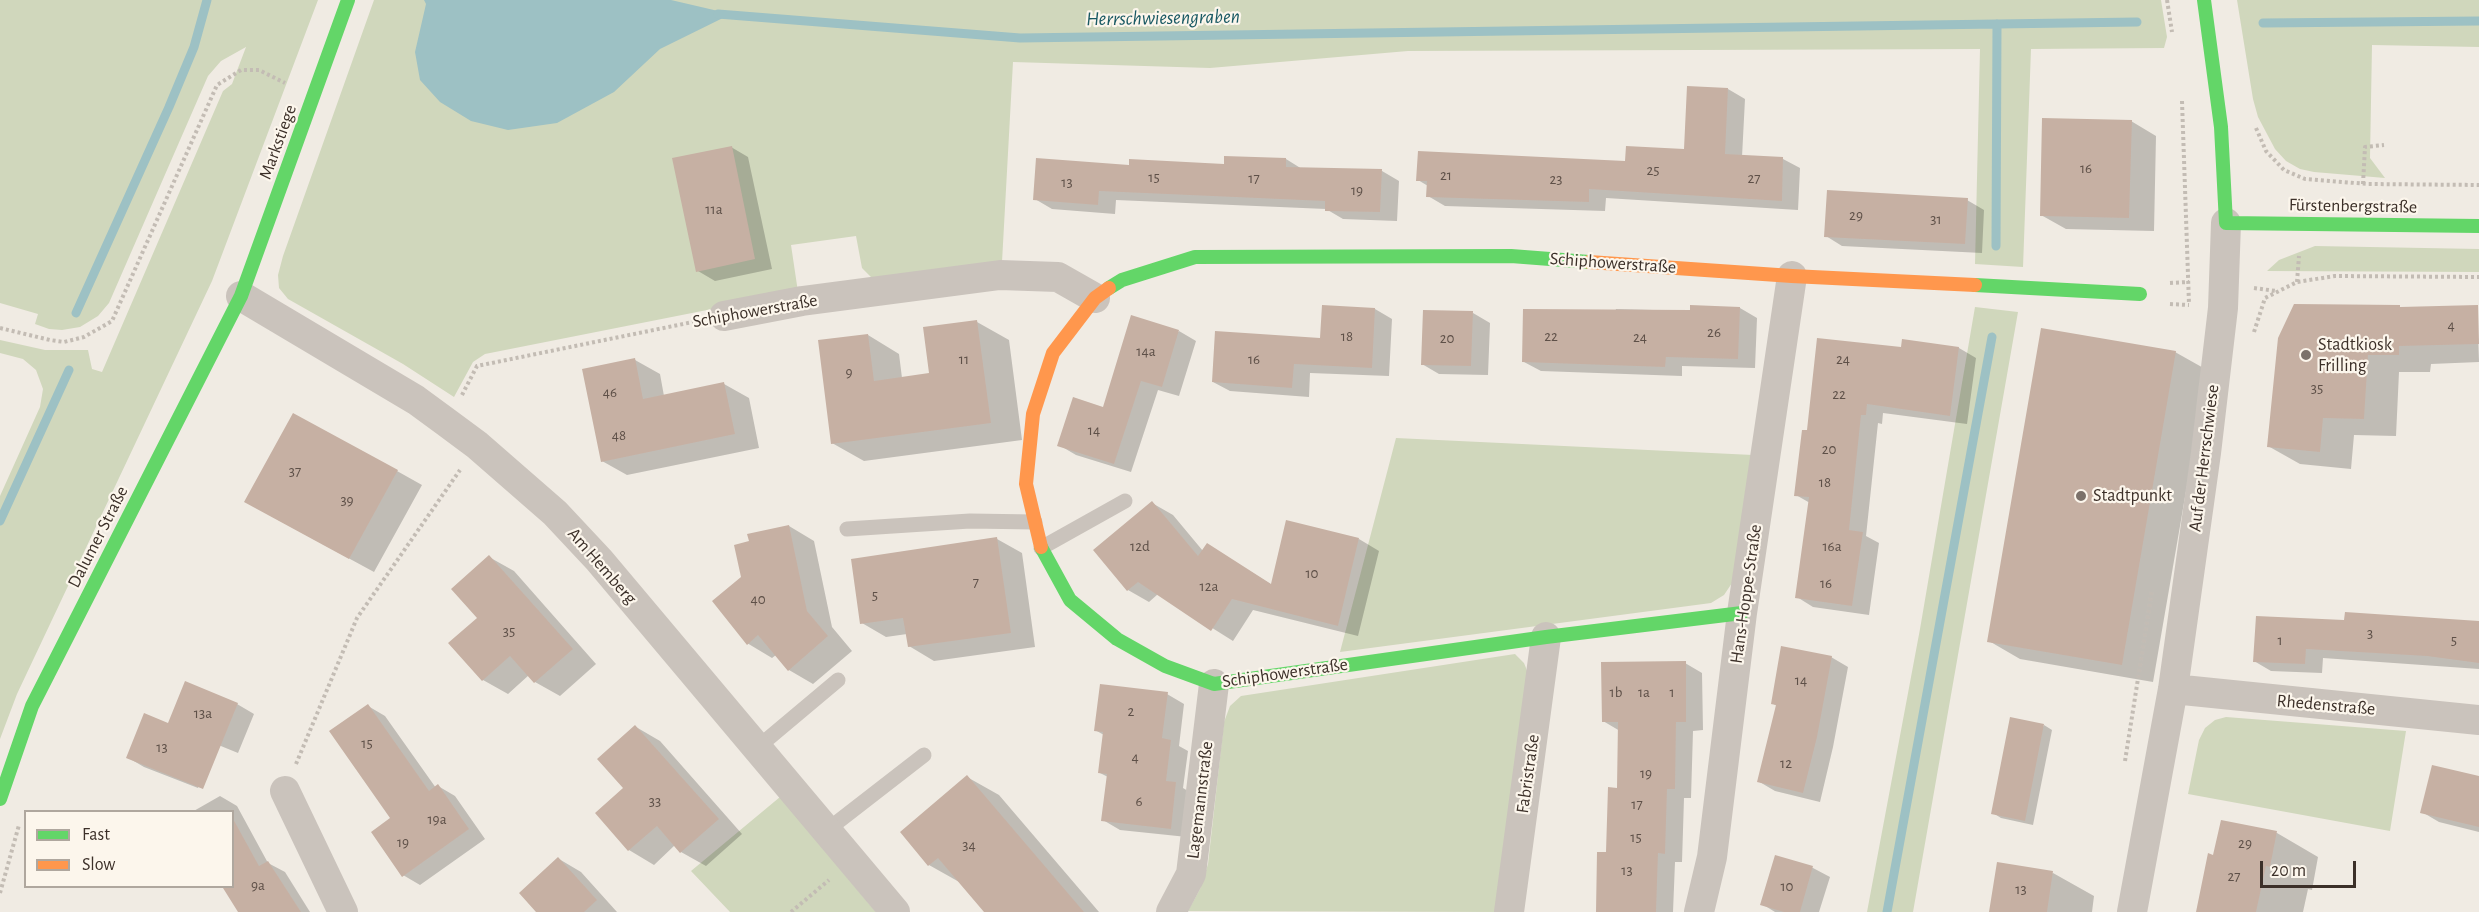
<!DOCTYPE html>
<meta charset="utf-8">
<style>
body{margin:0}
#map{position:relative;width:2479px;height:912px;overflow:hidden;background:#f0ebe3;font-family:"Alegreya Sans",sans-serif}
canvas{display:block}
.legend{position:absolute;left:24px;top:810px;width:210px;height:78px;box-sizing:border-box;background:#fcf6ec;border:2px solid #afa79e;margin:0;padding:8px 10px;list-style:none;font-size:18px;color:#3c3029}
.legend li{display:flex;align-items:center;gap:12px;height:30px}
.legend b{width:30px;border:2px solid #afa79e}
.scale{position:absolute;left:2260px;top:861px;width:96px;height:27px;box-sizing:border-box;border:3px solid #3c3029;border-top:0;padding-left:8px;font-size:18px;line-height:21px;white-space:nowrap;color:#3c3029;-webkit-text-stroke:4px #fcf6ec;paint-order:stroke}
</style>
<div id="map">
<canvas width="2479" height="912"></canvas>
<ul class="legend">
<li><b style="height:8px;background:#63d668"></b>Fast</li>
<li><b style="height:8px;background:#ff974d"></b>Slow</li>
</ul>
<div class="scale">20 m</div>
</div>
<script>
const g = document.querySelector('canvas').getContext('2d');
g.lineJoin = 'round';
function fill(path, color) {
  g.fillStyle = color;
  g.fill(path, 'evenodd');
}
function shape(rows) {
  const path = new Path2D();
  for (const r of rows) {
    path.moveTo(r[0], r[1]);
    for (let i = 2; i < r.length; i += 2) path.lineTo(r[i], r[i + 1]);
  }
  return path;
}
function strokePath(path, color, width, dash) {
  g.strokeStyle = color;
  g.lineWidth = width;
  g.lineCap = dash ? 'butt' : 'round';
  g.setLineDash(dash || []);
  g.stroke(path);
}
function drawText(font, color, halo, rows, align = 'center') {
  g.font = font + ' "Alegreya Sans",sans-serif';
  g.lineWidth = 4.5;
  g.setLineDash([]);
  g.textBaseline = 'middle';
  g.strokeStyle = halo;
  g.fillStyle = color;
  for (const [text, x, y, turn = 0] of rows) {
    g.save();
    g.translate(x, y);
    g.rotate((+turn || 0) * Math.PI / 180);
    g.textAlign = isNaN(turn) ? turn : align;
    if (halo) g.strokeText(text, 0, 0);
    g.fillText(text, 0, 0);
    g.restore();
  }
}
const green = shape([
 [0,0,318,0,212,281,17,694,0,739,0,496,40,407,43,389,36,370,23,359,0,353,0,340,45,350,88,350,92,369,102,372,223,91,232,84,246,47,221,61,208,76,109,303,98,316,80,327,62,330,49,329,35,324,38,314,0,303],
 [374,0,2161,0,2167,37,2164,48,2031,49,2023,267,1975,264,1980,49,1408,51,1210,68,1013,62,1002,262,872,278,862,268,856,236,791,245,798,292,485,354,473,362,454,397,403,364,288,299,279,288,278,275,283,256],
 [2237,0,2479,0,2479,47,2372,45,2370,158,2385,178,2314,172,2300,169,2286,161,2275,149,2258,117,2253,99],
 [2315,246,2479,249,2479,272,2267,271,2279,260],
 [1975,307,2018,312,1913,912,1867,912,1920,629],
 [1396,438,1753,455,1734,580,1724,595,1711,603,1340,652],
 [1515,654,1524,663,1530,678,1499,912,1188,911,1200,889,1208,864,1224,722,1230,706,1241,696],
 [2226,717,2406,731,2390,831,2188,794,2199,740,2205,728,2215,720],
 [780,797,876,912,730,912,691,871]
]);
const water = shape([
 [424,0,671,0,731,14,660,49,614,92,557,123,508,130,471,121,440,102,420,80,415,52,426,4]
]);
const shadow = shape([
 [1728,89,1745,99,1742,157,1783,159,1800,168,1798,210,1606,198,1605,211,1445,206,1428,196,1428,186,1418,180,1626,163,1685,151],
 [2131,121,2156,136,2154,231,2066,229,2041,215],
 [731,147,748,157,772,269,715,281,698,271],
 [1286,159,1302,169,1382,171,1399,181,1397,221,1343,219,1326,209,1116,200,1115,214,1052,209,1035,199,1130,167,1226,165],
 [1967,200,1984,210,1982,253,1842,246,1826,236],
 [2477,307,2479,362,2431,364,2430,372,2399,372,2396,436,2354,435,2351,469,2300,464,2268,446,2403,309],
 [1740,308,1757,318,1755,368,1682,366,1682,376,1541,371,1524,362,1615,312,1616,309,1691,311],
 [1375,309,1392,319,1389,376,1310,373,1309,397,1230,391,1213,382,1321,340],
 [1473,313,1490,323,1488,375,1439,374,1422,364],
 [977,322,1009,340,1022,440,864,461,832,443,868,335,899,354,902,378,930,374],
 [1179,331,1196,341,1179,396,1158,390,1131,472,1076,455,1059,445,1104,409],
 [1902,348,1959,348,1976,358,1967,424,1883,413,1882,424,1878,423,1866,536,1879,543,1869,615,1813,607,1797,597,1810,503,1796,495,1808,432],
 [2175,352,2207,370,2153,682,2020,659,1989,641],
 [635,360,660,374,664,396,724,384,749,398,759,448,627,475,602,461],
 [397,471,422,485,374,572,271,516],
 [1152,503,1173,515,1203,551,1208,545,1272,585,1359,539,1379,551,1358,636,1253,610,1233,641,1158,594,1149,602,1128,590,1095,550],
 [789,526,814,541,832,627,852,651,813,684,789,670,776,655,772,658,747,643],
 [997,539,1022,553,1035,647,934,661,909,646,907,634,886,637,862,623],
 [489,557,514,571,596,664,560,696,535,682,529,675,508,694,483,680,451,643,479,618],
 [2346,622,2479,623,2479,669,2323,658,2322,673,2271,671,2254,661],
 [1831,657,1848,667,1833,747,1820,802,1775,791,1758,781,1777,706,1772,703],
 [1685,663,1702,673,1703,730,1693,731,1691,798,1684,798,1682,862,1675,862,1673,912,1597,912,1618,789,1620,731,1603,721],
 [1167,694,1184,704,1179,746,1188,751,1183,788,1193,794,1187,837,1120,830,1103,820,1108,777,1100,773,1104,735,1095,730],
 [237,704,254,714,238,753,216,744,198,788,144,767,127,757,169,725],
 [368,706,385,716,436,788,438,786,455,796,485,839,420,885,403,875],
 [2044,725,2052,730,2033,825,2001,818,1993,813],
 [636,727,660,741,742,834,706,866,681,852,675,845,654,865,629,850,597,813,625,788],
 [967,777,999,795,1099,912,986,912,961,883,929,865],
 [2479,778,2479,832,2439,822,2422,812],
 [220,796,237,806,268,863,285,872,310,912,240,912,224,886,232,886,232,812,192,812],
 [2222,822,2277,833,2318,857,2312,890,2308,889,2303,912,2197,912,2214,857],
 [1776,857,1813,868,1830,877,1819,912,1775,912,1762,904],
 [559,859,581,872,617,912,538,912],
 [2053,873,2094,896,2092,912,1990,912]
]);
const stream = shape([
 [718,14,1020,38,2137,22],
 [2263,23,2479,21],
 [1996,246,1997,24],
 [76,313,169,107,194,47,207,0],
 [0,521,69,370],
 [1887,912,1992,337]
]);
const building = shape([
 [1687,86,1728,88,1725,154,1783,157,1782,201,1589,189,1589,202,1426,197,1427,181,1416,181,1418,151,1625,161,1626,146,1684,149],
 [2042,118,2132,120,2129,218,2040,216],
 [732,146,755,259,696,272,672,158],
 [1224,156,1286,158,1286,167,1382,169,1380,212,1325,211,1325,201,1099,191,1098,205,1033,200,1036,158,1129,165,1129,159,1224,164],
 [1827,190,1968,198,1965,244,1824,237],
 [2294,304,2400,305,2400,307,2478,305,2479,344,2399,346,2399,355,2368,355,2364,419,2323,418,2320,452,2267,447,2278,338],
 [1322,305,1375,308,1372,368,1294,364,1292,388,1212,382,1215,331,1320,338],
 [1690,305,1740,307,1738,359,1666,357,1665,367,1522,362,1523,309,1690,310],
 [1423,310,1473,311,1471,366,1421,365],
 [1131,315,1179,330,1162,387,1141,381,1114,464,1057,446,1073,397,1103,407],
 [977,320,991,423,831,444,818,340,868,334,874,381,929,373,923,327],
 [2041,328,2176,351,2122,665,1987,642],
 [1817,338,1901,347,1902,339,1959,347,1950,416,1867,404,1866,415,1861,415,1849,530,1863,532,1852,606,1795,598,1809,497,1794,496,1802,430,1807,430],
 [635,358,643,399,724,382,735,434,601,462,582,369],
 [293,413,398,470,349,559,244,502],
 [1152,501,1198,556,1207,543,1271,584,1286,520,1359,538,1338,626,1232,599,1211,631,1138,582,1127,591,1093,550],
 [789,525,807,611,828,636,788,671,758,635,747,645,712,601,741,577,734,545,749,541,747,534],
 [997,537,1011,633,908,647,903,618,860,624,851,559],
 [489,555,573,649,534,683,510,656,482,681,448,643,477,618,451,589],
 [2345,612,2479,621,2479,663,2427,656,2306,649,2305,664,2253,662,2256,616,2344,620],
 [1781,646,1832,656,1817,737,1803,793,1757,782,1776,705,1771,704],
 [1686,661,1686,722,1676,722,1675,789,1667,789,1665,854,1658,853,1656,912,1596,912,1597,852,1606,852,1608,787,1617,788,1618,722,1602,722,1601,662],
 [185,681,238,703,203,789,126,758,144,713,168,723],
 [1100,684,1168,692,1162,738,1171,740,1166,781,1176,782,1171,829,1101,821,1107,774,1098,773,1103,732,1094,731],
 [368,704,429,791,438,784,469,829,402,877,371,832,390,818,329,731],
 [2010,717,2044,724,2025,821,1991,814],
 [635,725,719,819,680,853,657,826,628,851,595,813,623,788,597,759],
 [2432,765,2479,776,2479,827,2420,813],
 [967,775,1084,912,984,912,938,858,928,866,900,832],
 [232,817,259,866,268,861,301,912,238,912,223,888,232,886],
 [2221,820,2277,831,2270,867,2266,866,2256,912,2196,912,2208,853,2213,855],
 [1775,855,1813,866,1800,912,1784,912,1760,905],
 [558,857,597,900,584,912,536,912,519,893],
 [1997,862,2053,871,2047,912,1989,912]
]);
const path = shape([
 [2167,0,2172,32],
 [2182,101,2189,304],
 [2256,128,2266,151,2284,170,2305,179,2368,184,2479,185],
 [2363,184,2365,147,2384,145],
 [2297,282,2299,256],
 [2170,283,2189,282],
 [2254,288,2276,291],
 [2170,304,2189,305],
 [0,328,50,340,64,342,84,337,112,321,217,85,241,70,259,70,285,83],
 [2254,332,2265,298,2297,282,2335,276,2479,277],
 [462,395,477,366,693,322],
 [2125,761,2152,590],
 [296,764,357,618,460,470],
 [0,893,19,825],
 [791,912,829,880]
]);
const lane = shape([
 [847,529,970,521,1035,522],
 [1041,548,1125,501],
 [757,748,838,680],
 [826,831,924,755]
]);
const street = shape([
 [241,296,416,400,446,422,477,445,555,513,599,560,895,912],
 [724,316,802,301,1000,275,1058,277,1095,298],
 [2173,689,2479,720],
 [285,791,343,912],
 [1171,912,1191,874,1214,684],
 [1509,912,1546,637],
 [1699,912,1712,857,1742,613,1792,276],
 [2132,912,2173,689,2206,453,2223,308,2226,223]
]);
const fast = shape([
 [2204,0,2221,127,2226,223,2479,226],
 [1975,285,2140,294],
 [1109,288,1122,280,1195,257,1511,256,1589,262],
 [1041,547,1070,600,1117,639,1165,666,1214,684,1546,637,1742,613],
 [0,799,32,706,241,296,348,0]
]);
const slow = shape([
 [1589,262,1792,276,1975,285],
 [1041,547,1026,484,1033,414,1053,353,1095,298,1109,288]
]);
const markers = [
 [2306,355,6,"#7b716a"],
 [2081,496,6,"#7b716a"]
];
const numberNames = [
 ["16",2086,168],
 ["25",1653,170],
 ["21",1446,175],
 ["15",1154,177],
 ["17",1254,178],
 ["27",1754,178],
 ["23",1556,179],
 ["13",1067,182],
 ["19",1357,190],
 ["11a",714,209],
 ["29",1856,215],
 ["31",1936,219],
 ["4",2451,325],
 ["26",1714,332],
 ["18",1347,336],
 ["22",1551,336],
 ["24",1640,337],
 ["20",1447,338],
 ["14a",1146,351],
 ["11",964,359],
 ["16",1254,359],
 ["24",1843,359],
 ["9",849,372],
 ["35",2317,388],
 ["46",610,392],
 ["22",1839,394],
 ["14",1094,430],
 ["48",619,435],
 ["20",1829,449],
 ["37",295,471],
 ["18",1825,482],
 ["39",347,500],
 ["12d",1140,546],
 ["16a",1832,546],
 ["10",1312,573],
 ["7",976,582],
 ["16",1826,583],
 ["12a",1209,586],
 ["5",875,595],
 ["40",758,599],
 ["35",509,631],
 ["3",2370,633],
 ["1",2280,640],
 ["5",2454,640],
 ["14",1801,680],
 ["1b",1616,692],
 ["1a",1644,692],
 ["1",1672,692],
 ["2",1131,711],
 ["13a",203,713],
 ["15",367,743],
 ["13",162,747],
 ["4",1135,757],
 ["12",1786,763],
 ["19",1646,773],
 ["33",655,801],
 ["6",1139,801],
 ["17",1637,804],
 ["19a",437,819],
 ["15",1636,837],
 ["19",403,842],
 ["29",2245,843],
 ["34",969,845],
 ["13",1627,870],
 ["27",2234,876],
 ["9a",258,885],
 ["10",1787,886],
 ["13",2021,889]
];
const streetNames = [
 ["Markstiege",278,142,-70],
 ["Fürstenbergstraße",2353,206,1],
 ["Schiphowerstraße",1613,263,4],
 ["Schiphowerstraße",755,311,-10],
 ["Auf der Herrschwiese",2204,458,-83],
 ["Dalumer Straße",98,537,-63],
 ["Am Hemberg",602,566,49],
 ["Hans-Hoppe-Straße",1746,594,-82],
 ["Schiphowerstraße",1285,673,-8],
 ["Rhedenstraße",2326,705,5],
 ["Fabristraße",1528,774,-82],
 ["Lagemannstraße",1200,800,-83]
];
const poiNames = [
 ["Stadtkiosk",2318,345],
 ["Frilling",2318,366],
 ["Stadtpunkt",2093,496]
];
const waterNames = [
 ["Herrschwiesengraben",1163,18,-1]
];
fill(green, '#d0d7bc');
fill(water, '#9dc1c4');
fill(shadow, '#0003');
strokePath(stream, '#9dc1c4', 9);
fill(building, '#c6b0a3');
strokePath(path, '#c3bcb4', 4, [3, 3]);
strokePath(lane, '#cac3bc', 15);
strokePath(street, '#cac3bc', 30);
strokePath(fast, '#63d668', 14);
strokePath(slow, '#ff974d', 14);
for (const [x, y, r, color] of markers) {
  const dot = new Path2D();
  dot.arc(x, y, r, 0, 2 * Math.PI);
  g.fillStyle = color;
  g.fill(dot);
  strokePath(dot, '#fcf6ec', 2);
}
drawText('15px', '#5e5048', null, numberNames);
drawText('18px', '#3c3029', '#fcf6ec', streetNames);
drawText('18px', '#3c3029', '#fcf6ec', poiNames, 'left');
drawText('italic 20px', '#195963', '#fcf6ec', waterNames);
</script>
